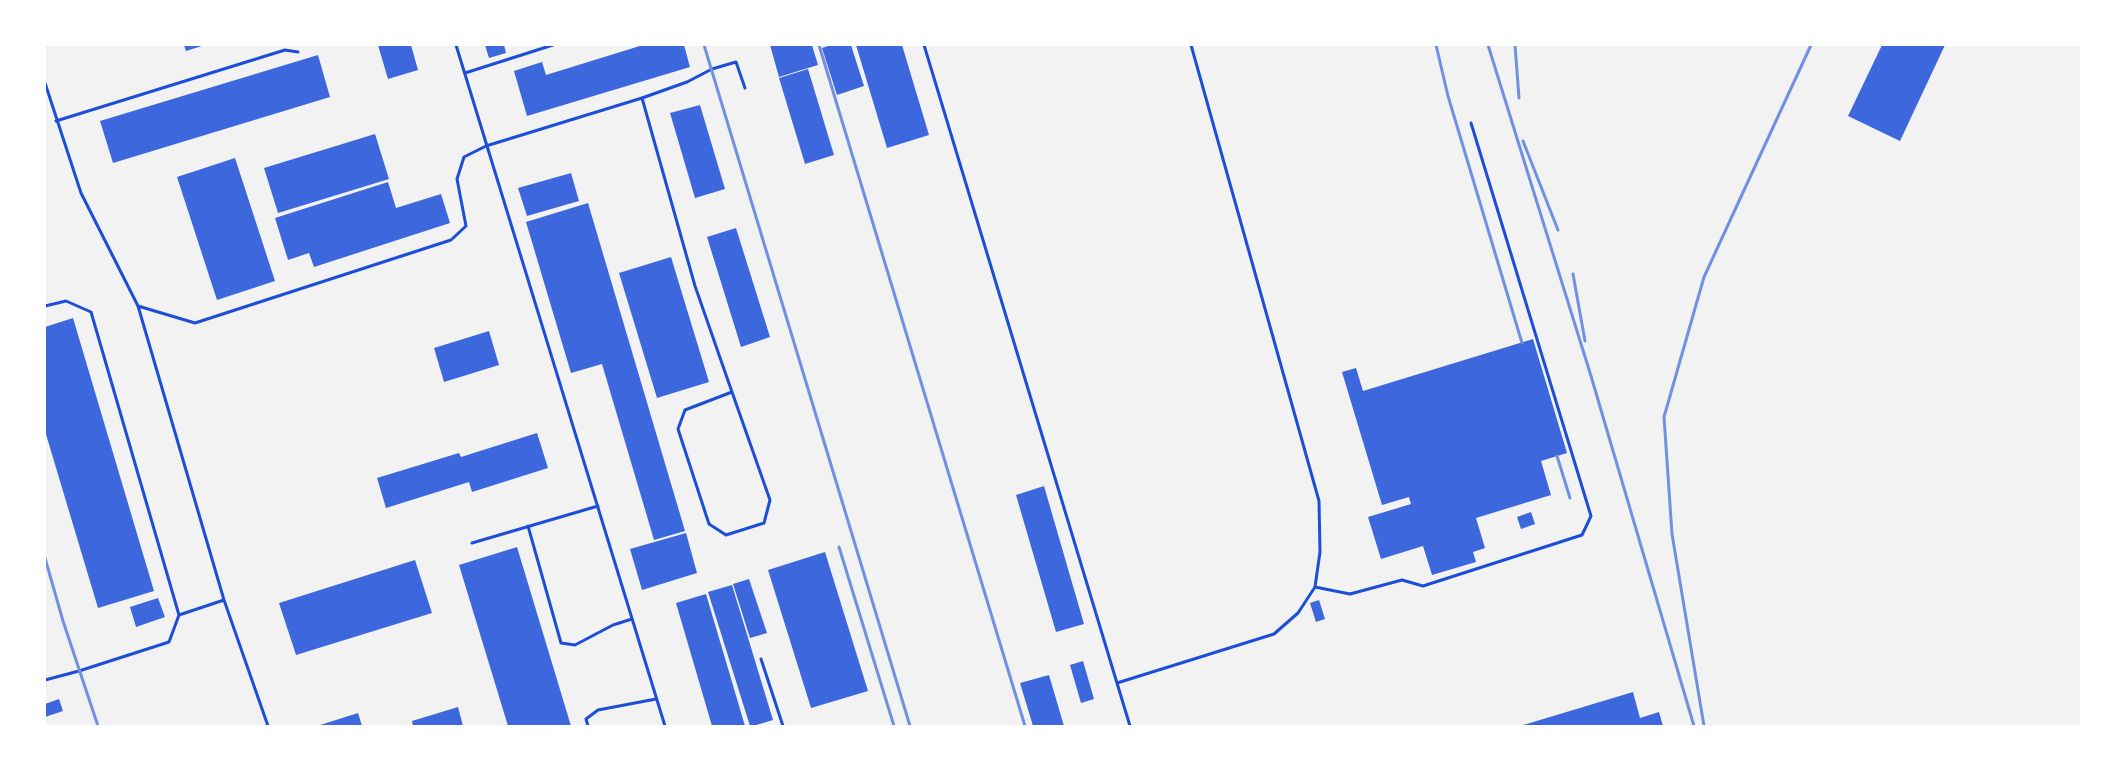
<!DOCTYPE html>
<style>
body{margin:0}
#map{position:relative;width:2126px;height:771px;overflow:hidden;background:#f2f2f2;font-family:"DejaVu Sans",sans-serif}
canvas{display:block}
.frame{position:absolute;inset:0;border:46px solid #fff;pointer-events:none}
</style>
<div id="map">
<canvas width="2126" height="771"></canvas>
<div class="frame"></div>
</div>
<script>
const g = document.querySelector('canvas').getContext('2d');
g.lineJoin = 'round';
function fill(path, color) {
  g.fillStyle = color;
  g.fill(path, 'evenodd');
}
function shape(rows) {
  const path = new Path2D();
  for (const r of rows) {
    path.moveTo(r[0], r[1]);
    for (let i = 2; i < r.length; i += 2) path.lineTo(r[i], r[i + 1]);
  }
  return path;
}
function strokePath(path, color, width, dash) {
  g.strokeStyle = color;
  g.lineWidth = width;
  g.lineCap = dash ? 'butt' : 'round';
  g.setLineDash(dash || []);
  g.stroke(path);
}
const building = shape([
 [184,45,205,45,186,51],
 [378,45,411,45,418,70,388,79],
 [485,45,504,45,506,53,489,58],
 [643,45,684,45,690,67,527,116,514,71,542,62,546,75],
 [770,45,812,45,818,65,779,77],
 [831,45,851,45,864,86,837,95,822,48],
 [856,45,902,45,929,135,887,148],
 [1882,45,1945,45,1900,141,1848,116],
 [318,55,330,97,113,163,100,121],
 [808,69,834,155,805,164,779,78],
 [700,105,725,189,695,198,670,113],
 [375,134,389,179,278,213,264,168],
 [235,158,275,281,217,300,177,177],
 [571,173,579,201,527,216,518,188],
 [388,182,396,208,441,194,450,223,314,267,309,253,288,260,275,218],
 [588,203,685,531,654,540,602,364,571,373,526,222],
 [736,228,770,337,741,347,707,237],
 [671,257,709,382,657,398,619,273],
 [73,318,154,591,98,608,45,431,45,327],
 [489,331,499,365,444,382,434,348],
 [1533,339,1567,453,1541,461,1551,495,1476,518,1485,548,1473,552,1476,562,1432,575,1423,546,1381,559,1368,517,1411,504,1409,497,1382,505,1342,372,1356,368,1363,391],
 [537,433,548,468,472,492,469,482,386,508,377,478,459,453,461,457],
 [1044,486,1084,624,1056,632,1016,495],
 [1531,512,1535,524,1521,529,1517,517],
 [686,533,697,573,642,590,630,549],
 [517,547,571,726,508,726,459,565],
 [825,552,868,691,811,708,768,570],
 [415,560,432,613,296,655,279,603],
 [749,579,767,633,750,638,733,584],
 [732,585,773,720,753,726,750,726,708,592],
 [706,594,745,726,712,726,676,603],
 [158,598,165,617,136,627,130,607],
 [1319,600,1325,619,1316,622,1310,603],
 [1083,661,1094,699,1081,703,1070,665],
 [1049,675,1064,726,1033,726,1020,683],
 [1633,692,1640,718,1659,712,1663,726,1520,726],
 [59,699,63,711,45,717,45,704],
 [458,707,463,726,413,726,412,721],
 [358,713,362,726,317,726]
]);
const service = shape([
 [456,45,665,726],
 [924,45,1130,726],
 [465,73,553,45],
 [45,83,81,193,138,306,224,600,268,726],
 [642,98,695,286,732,392,770,500,764,523,726,535,709,524,678,429,685,410,732,392],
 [56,121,285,50,298,52],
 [45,306,66,301,91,312,179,615,169,642,79,671,45,680],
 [138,306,195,323,451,240,466,226,457,179,464,157,486,146,642,98,687,82,712,69,736,62,745,88],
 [528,526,561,643,575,645,613,625,632,619],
 [472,543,598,506],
 [1315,587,1350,594,1402,580,1423,586,1582,535,1591,516,1471,123],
 [179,615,224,600],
 [761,659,783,726],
 [1117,683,1274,634,1298,613,1315,587,1320,552,1319,501,1191,45],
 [588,726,586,719,598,710,656,699]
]);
const rail = shape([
 [704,45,910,726],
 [819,45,1025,726],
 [1436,45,1448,96,1522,343],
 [1488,45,1591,376,1694,726],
 [1515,45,1519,98],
 [1523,141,1558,230],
 [1573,274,1585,341],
 [1557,456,1570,498],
 [839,547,894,726],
 [45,558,63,621,98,726],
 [1704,726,1672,534,1664,417,1704,277,1811,45]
]);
fill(building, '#3d67dc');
strokePath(service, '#1d4ed8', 3);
strokePath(rail, '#7290e2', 3);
</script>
